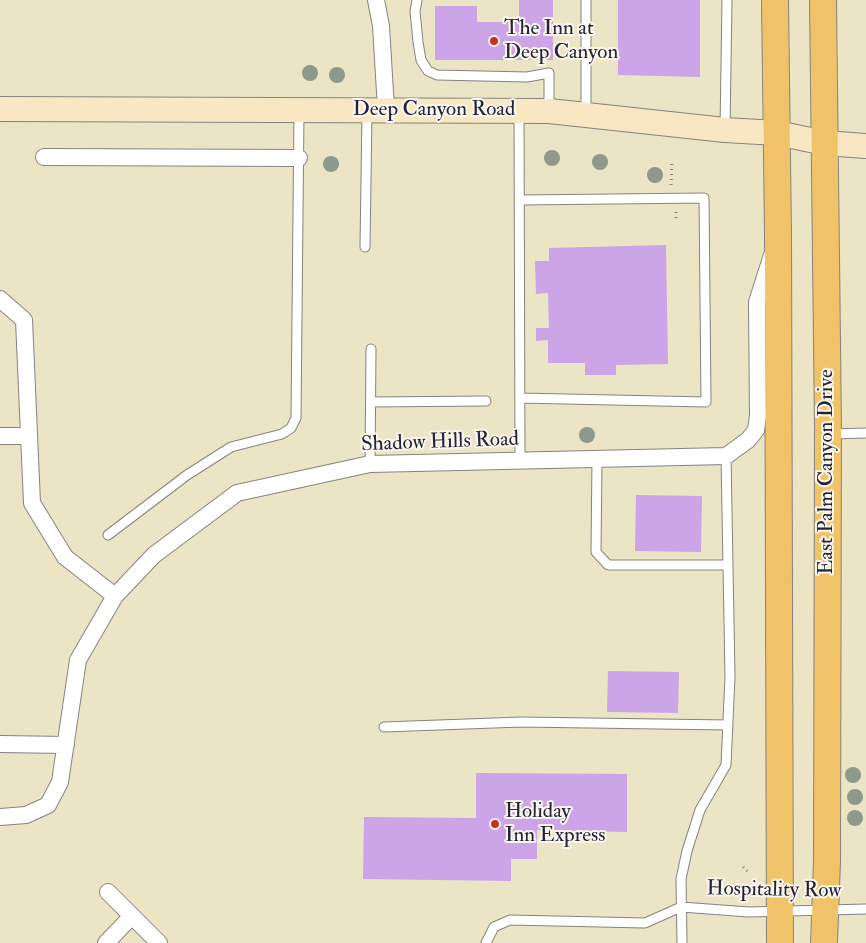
<!DOCTYPE html>
<style>
body{margin:0}
canvas{display:block;background:#ebe4c5}
</style>
<canvas width="866" height="943"></canvas>
<script>
const g = document.querySelector('canvas').getContext('2d');
g.lineJoin = 'round';
function fill(path, color) {
  g.fillStyle = color;
  g.fill(path, 'evenodd');
}
function shape(rows) {
  const path = new Path2D();
  for (const r of rows) {
    path.moveTo(r[0], r[1]);
    for (let i = 2; i < r.length; i += 2) path.lineTo(r[i], r[i + 1]);
  }
  return path;
}
function strokePath(path, color, width, dash) {
  g.strokeStyle = color;
  g.lineWidth = width;
  g.lineCap = dash ? 'butt' : 'round';
  g.setLineDash(dash || []);
  g.stroke(path);
}
function drawText(font, color, halo, rows, align = 'center') {
  g.font = font + ' "IM FELL Double Pica",serif';
  g.lineWidth = 4;
  g.setLineDash([]);
  g.textBaseline = 'middle';
  g.strokeStyle = halo;
  g.fillStyle = color;
  for (const [text, x, y, turn = 0] of rows) {
    g.save();
    g.translate(x, y);
    g.rotate((+turn || 0) * Math.PI / 180);
    g.textAlign = isNaN(turn) ? turn : align;
    if (halo) g.strokeText(text, 0, 0);
    g.fillText(text, 0, 0);
    g.restore();
  }
}
const building = shape([
 [519,0,553,0,553,60,435,60,435,6,477,6,477,22,519,22],
 [618,0,700,0,700,77,618,75],
 [666,245,668,364,616,365,616,375,585,375,585,363,548,363,548,340,536,341,536,328,549,328,548,293,536,294,535,261,549,261,549,248],
 [636,495,702,496,701,552,635,551],
 [608,671,679,672,678,713,607,712],
 [476,773,627,774,627,832,537,830,537,859,511,859,511,881,363,879,364,817,476,818]
]);
const path = shape([
 [671,185,672,161],
 [676,212,676,219],
 [743,867,748,872]
]);
const lane = shape([
 [417,0,415,11,418,42,421,60,428,71,437,75,527,77,549,73,549,110],
 [519,111,520,460],
 [586,114,586,0],
 [725,130,727,0],
 [520,200,704,198,706,402,520,398],
 [365,247,367,112],
 [371,402,486,401],
 [831,434,866,433],
 [597,459,596,552,608,565,728,565],
 [370,464,371,349],
 [108,535,187,475,231,447,282,434,291,428,296,418,299,112],
 [384,727,521,722,728,725],
 [486,943,494,927,510,920,645,923,681,907,749,912,866,909],
 [682,943,681,879,687,851,700,810,726,765,730,677,726,456]
]);
const street = shape([
 [376,0,381,26,386,109],
 [44,157,299,158],
 [0,299,24,320,32,503,65,557,115,596],
 [0,436,29,436],
 [0,744,66,745],
 [0,817,26,815,48,805,60,782,78,660,115,596,154,555,237,493,370,464,726,456,748,440,756,430,758,416,757,302,772,255],
 [108,892,159,943],
 [106,943,132,916]
]);
const secondary = shape([
 [0,109,549,111,725,130,777,133,825,143,866,146]
]);
const primary = shape([
 [775,0,778,234,780,943],
 [823,0,828,428,827,861,824,943]
]);
const trees = [
 [310,73],
 [337,75],
 [552,158],
 [600,162],
 [331,164],
 [655,175],
 [587,435],
 [853,775],
 [855,797],
 [855,818]
];
const markers = [
 [494,41,5,"#c8321e"],
 [495,824,5,"#c8321e"]
];
const poiNames = [
 ["The Inn at",504,29],
 ["Deep Canyon",504,53],
 ["Holiday",505,812],
 ["Inn Express",505,836]
];
const streetNames = [
 ["Deep Canyon Road",434,110],
 ["Shadow Hills Road",440,443,-2],
 ["East Palm Canyon Drive",827,472,-90],
 ["Hospitality Row",774,891,1]
];
fill(building, '#cba5e8');
strokePath(lane, '#868380', 11);
strokePath(street, '#868380', 18);
strokePath(secondary, '#868380', 26);
strokePath(primary, '#868380', 28);
strokePath(path, '#868380', 3, [1, 4]);
strokePath(lane, '#fff', 9);
strokePath(street, '#fff', 16);
strokePath(secondary, '#f9e7c3', 24);
strokePath(primary, '#f1c369', 26);
g.fillStyle = '#8e998b';
for (const [x, y] of trees) {
  g.beginPath();
  g.arc(x, y, 8, 0, 2 * Math.PI);
  g.fill();
}
for (const [x, y, r, color] of markers) {
  const dot = new Path2D();
  dot.arc(x, y, r, 0, 2 * Math.PI);
  g.fillStyle = color;
  g.fill(dot);
  strokePath(dot, '#fbf7ec', 2);
}
drawText('21px', '#22223b', '#fbf7ec', poiNames, 'left');
drawText('21px', '#22223b', '#fbf7ec', streetNames);
</script>
